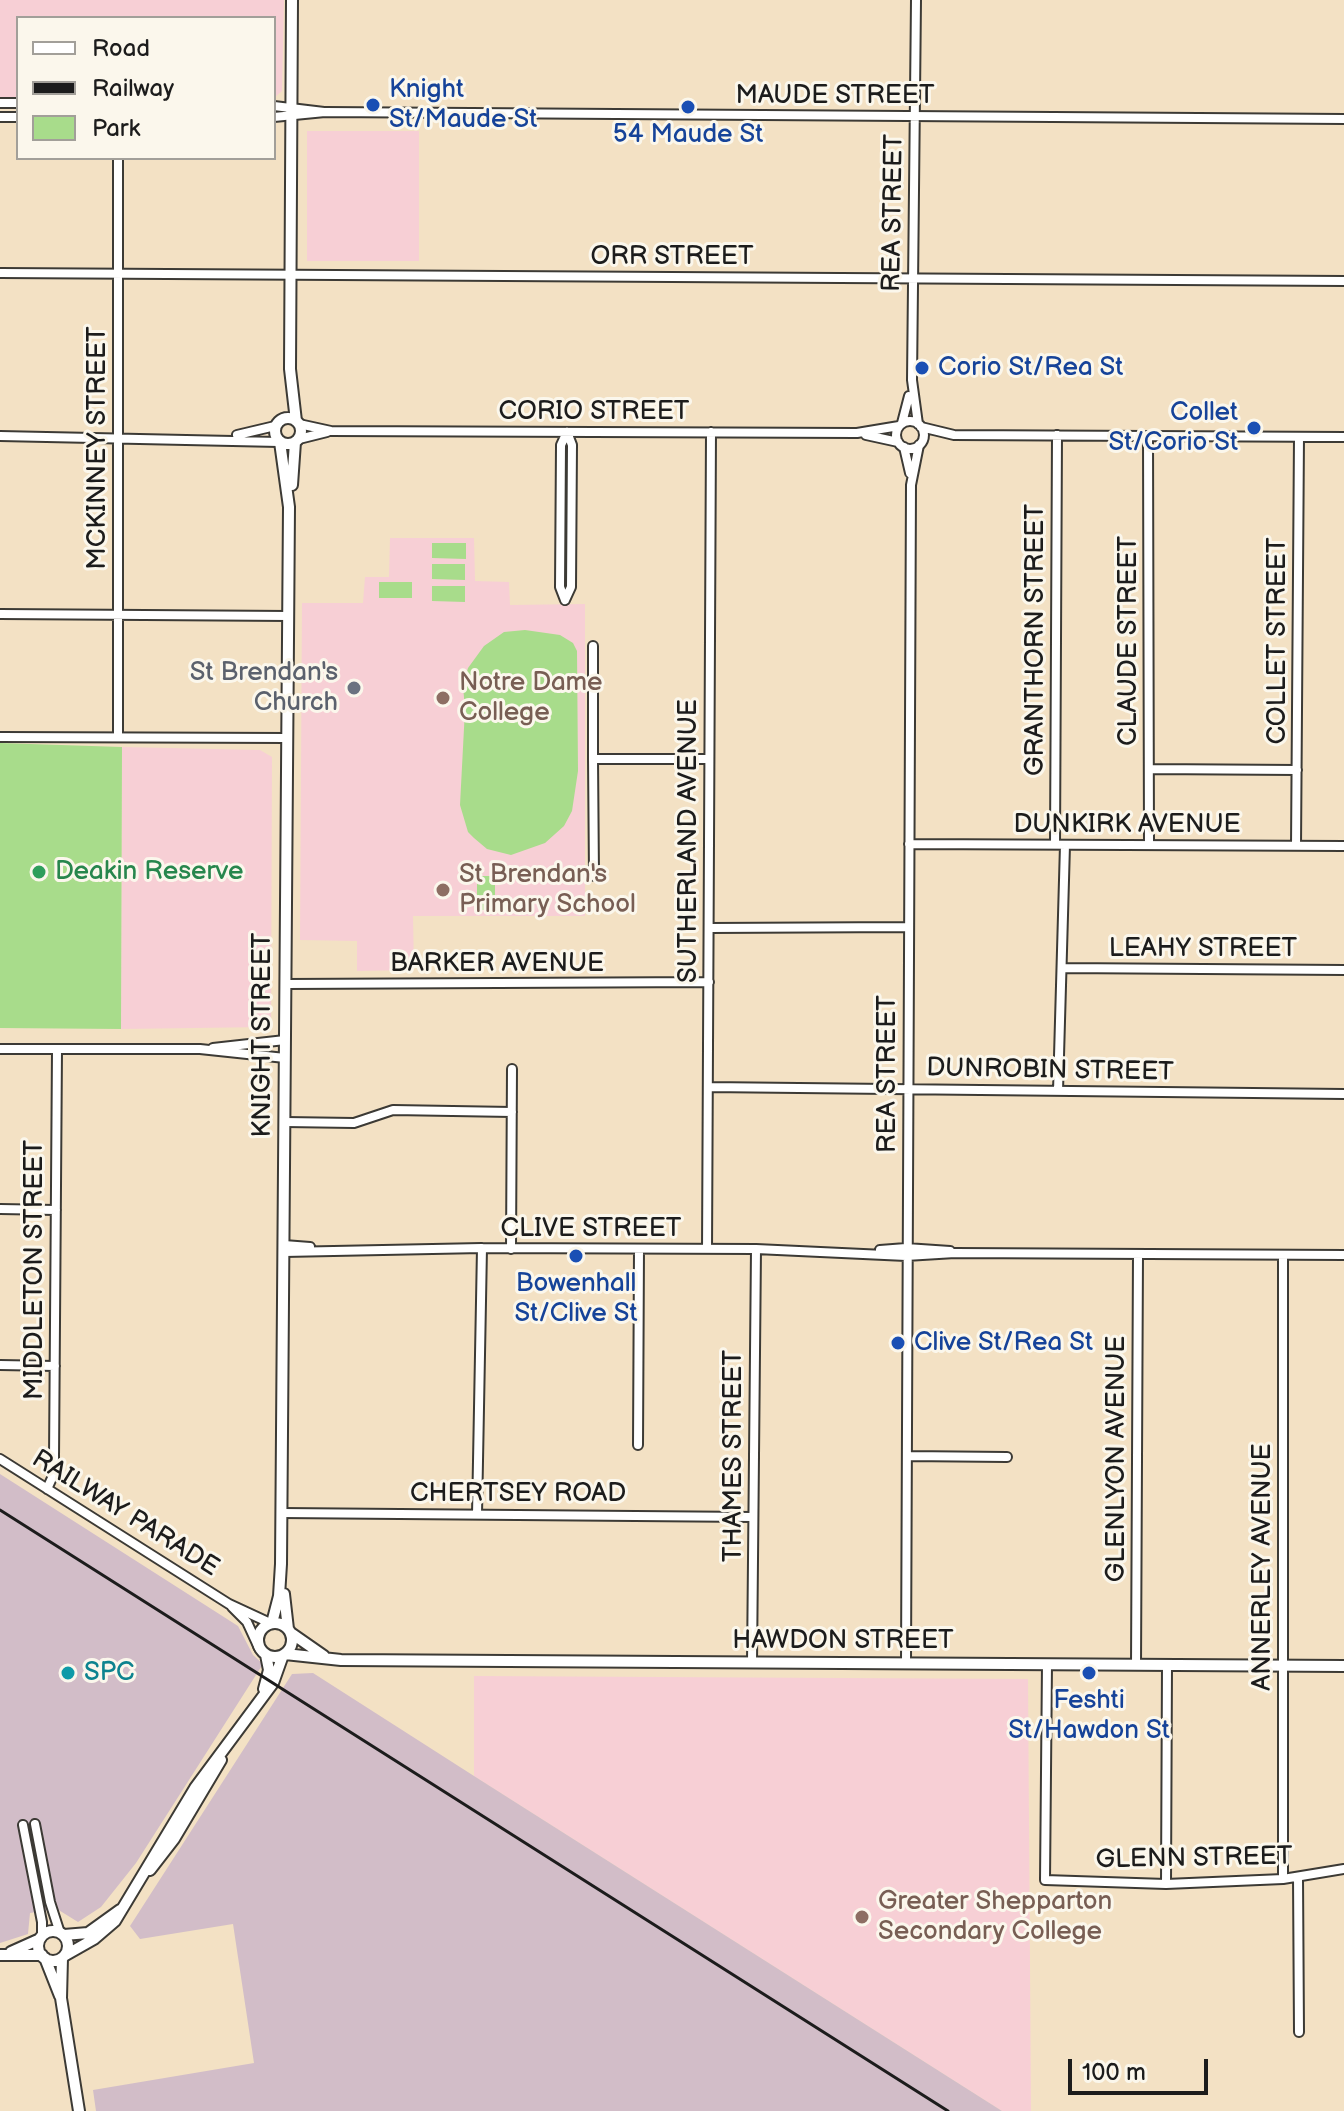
<!DOCTYPE html>
<style>
body{margin:0}
#map{position:relative;width:1344px;height:2111px;overflow:hidden;background:#f3e1c4;font-family:"Balsamiq Sans",sans-serif}
canvas{display:block}
.legend{position:absolute;left:16px;top:16px;width:260px;height:144px;box-sizing:border-box;background:#fbf7ec;border:2px solid #a29f99;margin:0;padding:10px 14px;list-style:none;font-size:24px;color:#1c1c1c}
.legend li{display:flex;align-items:center;gap:16px;height:40px}
.legend b{width:40px;border:2px solid #a29f99}
.scale{position:absolute;left:1068px;top:2059px;width:140px;height:36px;box-sizing:border-box;border:4px solid #1c1c1c;border-top:0;padding-left:10px;font-size:24px;line-height:28px;white-space:nowrap;color:#1c1c1c;-webkit-text-stroke:6px #fbf7ec;paint-order:stroke}
</style>
<div id="map">
<canvas width="1344" height="2111"></canvas>
<ul class="legend">
<li><b style="height:10px;background:#fff"></b>Road</li>
<li><b style="height:10px;background:#1c1c1c"></b>Railway</li>
<li><b style="height:22px;background:#a8dc8b"></b>Park</li>
</ul>
<div class="scale">100 m</div>
</div>
<script>
const g = document.querySelector('canvas').getContext('2d');
g.lineJoin = 'round';
function fill(path, color) {
  g.fillStyle = color;
  g.fill(path, 'evenodd');
}
function shape(rows) {
  const path = new Path2D();
  for (const r of rows) {
    if (r.length === 3) {
      path.moveTo(r[0] + r[2], r[1]);
      path.arc(r[0], r[1], r[2], 0, 2 * Math.PI);
      continue;
    }
    path.moveTo(r[0], r[1]);
    for (let i = 2; i < r.length; i += 2) path.lineTo(r[i], r[i + 1]);
  }
  return path;
}
function strokePath(path, color, width, dash) {
  g.strokeStyle = color;
  g.lineWidth = width;
  g.lineCap = dash ? 'butt' : 'round';
  g.setLineDash(dash || []);
  g.stroke(path);
}
function drawText(font, color, halo, rows, align = 'center') {
  g.font = font + ' "Balsamiq Sans",sans-serif';
  g.lineWidth = 6;
  g.setLineDash([]);
  g.textBaseline = 'middle';
  g.strokeStyle = halo;
  g.fillStyle = color;
  for (const [text, x, y, turn = 0] of rows) {
    g.save();
    g.translate(x, y);
    g.rotate((+turn || 0) * Math.PI / 180);
    g.textAlign = isNaN(turn) ? turn : align;
    if (halo) g.strokeText(text, 0, 0);
    g.fillText(text, 0, 0);
    g.restore();
  }
}
const built = shape([
 [0,0,284,0,282,91,274,98,274,18,18,18,18,97,0,97],
 [307,131,419,131,419,261,307,261],
 [390,538,474,538,475,581,509,582,510,605,585,604,585,916,413,916,414,970,357,971,357,941,300,940,302,603,363,603,365,577,389,577],
 [122,747,260,750,272,757,271,1024,268,1027,121,1029],
 [474,1676,1028,1679,1031,2111,1002,2111,474,1776]
]);
const industrial = shape([
 [0,1474,238,1626,253,1655,263,1664,136,1863,101,1907,78,1922,57,1909,30,1913,28,1934,0,1943],
 [313,1673,474,1776,1002,2111,96,2111,93,2090,254,2063,233,1924,140,1939,130,1926,292,1674]
]);
const green = shape([
 [432,543,466,543,466,559,432,558],
 [432,564,465,564,465,580,432,579],
 [379,582,412,582,412,598,379,598],
 [432,586,465,586,465,602,432,601],
 [525,630,560,635,573,643,577,651,578,771,572,811,564,826,545,843,511,855,487,849,474,838,468,832,460,805,465,709,463,686,468,668,484,646,504,632],
 [0,743,122,747,121,1029,0,1028],
 [477,876,495,876,495,910,477,910]
]);
const minor = shape([
 [916,0,912,380,918,424],
 [0,103,18,103],
 [274,106,324,112],
 [0,117,18,117],
 [274,117,325,112,1344,119],
 [0,273,1344,281],
 [910,435,14],
 [902,423,909,396],
 [299,424,331,431,857,433,899,426],
 [921,427,954,435,1344,437],
 [237,435,275,426],
 [866,435,898,442],
 [0,436,279,442],
 [1148,436,1149,845],
 [299,439,327,432],
 [904,447,910,473],
 [565,600,571,587,572,445,567,432],
 [565,600,560,587,561,445,567,432],
 [0,614,289,616],
 [593,646,593,759,709,759],
 [0,737,288,738],
 [118,737,118,158],
 [593,759,594,876],
 [1149,769,1297,770],
 [909,844,1344,846],
 [1055,844,1057,435],
 [1296,846,1299,437],
 [709,928,909,927],
 [1062,968,1344,970],
 [286,984,709,982],
 [213,1048,285,1040],
 [0,1049,200,1049,285,1058],
 [708,1087,1344,1094],
 [1058,1091,1065,845],
 [285,1122,354,1123,393,1110,512,1112],
 [0,1209,56,1210],
 [284,1245,310,1247],
 [511,1249,512,1069],
 [707,1249,711,432],
 [880,1250,906,1248,950,1251],
 [284,1252,482,1248,756,1249,906,1256,955,1253,1344,1255],
 [0,1365,55,1366],
 [638,1445,639,1249],
 [907,1456,1007,1457],
 [0,1459,229,1604,270,1623],
 [47,1489,52,1478,54,1458,57,1050],
 [282,1513,753,1517],
 [477,1514,482,1248],
 [232,1607,247,1622,259,1648],
 [752,1663,756,1249],
 [906,1663,911,485,919,445],
 [1047,1664,1045,1880,1166,1884,1283,1879,1344,1869],
 [1136,1665,1138,1254],
 [35,1824,50,1902,60,1933],
 [23,1825,42,1922,42,1937],
 [1298,1877,1299,2032],
 [1283,1879,1283,1255],
 [1166,1884,1167,1665]
]);
const tertiary = shape([
 [292,0,290,369,296,421],
 [288,431,13],
 [292,485,295,442],
 [284,1594,288,1629],
 [275,1640,17],
 [272,1623,279,1596,281,1564,289,507,280,442],
 [291,1633,324,1656],
 [285,1654,341,1660,1344,1666],
 [264,1689,269,1670,266,1655],
 [150,1870,174,1839,221,1760],
 [53,1946,15],
 [64,1935,88,1933,120,1910],
 [11,1952,40,1939],
 [0,1955,42,1955],
 [64,1956,94,1939,115,1921,195,1788,273,1683,283,1655],
 [45,1958,60,1996],
 [62,1958,61,1998,79,2111]
]);
const rail = shape([
 [0,1510,948,2111]
]);
const markers = [
 [373,105,8,"#1a4fb4"],
 [688,107,8,"#1a4fb4"],
 [922,368,8,"#1a4fb4"],
 [1254,428,8,"#1a4fb4"],
 [354,688,8,"#6b7280"],
 [443,698,8,"#8d6e63"],
 [39,872,8,"#2e9e5b"],
 [443,890,8,"#8d6e63"],
 [576,1256,8,"#1a4fb4"],
 [898,1343,8,"#1a4fb4"],
 [68,1673,8,"#0f9aa8"],
 [1089,1673,8,"#1a4fb4"],
 [862,1917,8,"#8d6e63"]
];
const transitNames = [
 ["Knight",389,90],
 ["St/Maude St",389,120],
 ["54 Maude St",688,135,"center"],
 ["Corio St/Rea St",938,368],
 ["Collet",1238,413,"right"],
 ["St/Corio St",1238,443,"right"],
 ["Bowenhall",576,1284,"center"],
 ["St/Clive St",576,1314,"center"],
 ["Clive St/Rea St",914,1343],
 ["Feshti",1089,1701,"center"],
 ["St/Hawdon St",1089,1731,"center"]
];
const streetNames = [
 ["MAUDE STREET",835,96],
 ["REA STREET",894,213,-89],
 ["ORR STREET",672,257],
 ["CORIO STREET",594,412],
 ["MCKINNEY STREET",98,448,-90],
 ["GRANTHORN STREET",1036,640,-90],
 ["CLAUDE STREET",1129,641,-90],
 ["COLLET STREET",1278,641,-90],
 ["DUNKIRK AVENUE",1127,825],
 ["SUTHERLAND AVENUE",689,841,-90],
 ["LEAHY STREET",1203,949],
 ["BARKER AVENUE",497,964],
 ["KNIGHT STREET",263,1035,-90],
 ["DUNROBIN STREET",1050,1071,1],
 ["REA STREET",888,1074,-90],
 ["CLIVE STREET",591,1229],
 ["MIDDLETON STREET",35,1270,-90],
 ["THAMES STREET",734,1456,-90],
 ["GLENLYON AVENUE",1117,1459,-90],
 ["CHERTSEY ROAD",518,1494],
 ["RAILWAY PARADE",125,1514,32],
 ["ANNERLEY AVENUE",1263,1567,-90],
 ["HAWDON STREET",843,1641],
 ["GLENN STREET",1194,1859,-1]
];
const worshipNames = [
 ["St Brendan's",338,673],
 ["Church",338,703]
];
const educationNames = [
 ["Notre Dame",459,683],
 ["College",459,713],
 ["St Brendan's",459,875],
 ["Primary School",459,905],
 ["Greater Shepparton",878,1902],
 ["Secondary College",878,1932]
];
const leisureNames = [
 ["Deakin Reserve",55,872]
];
const cultureNames = [
 ["SPC",84,1673]
];
fill(built, '#f7cfd5');
fill(industrial, '#d2bdc8');
fill(green, '#a8dc8b');
strokePath(minor, '#3c3a35', 12);
strokePath(tertiary, '#3c3a35', 14);
strokePath(minor, '#fff', 8);
strokePath(tertiary, '#fff', 10);
strokePath(rail, '#1c1c1c', 3);
for (const [x, y, r, color] of markers) {
  const dot = new Path2D();
  dot.arc(x, y, r, 0, 2 * Math.PI);
  g.fillStyle = color;
  g.fill(dot);
  strokePath(dot, '#fbf7ec', 3);
}
drawText('26px', '#164399', '#fbf7ec', transitNames, 'left');
drawText('26px', '#1c1c1c', '#fbf7ec', streetNames);
drawText('26px', '#5b616d', '#fbf7ec', worshipNames, 'right');
drawText('26px', '#785e54', '#fbf7ec', educationNames, 'left');
drawText('26px', '#27864d', '#fbf7ec', leisureNames, 'left');
drawText('26px', '#0d838f', '#fbf7ec', cultureNames, 'left');
</script>
